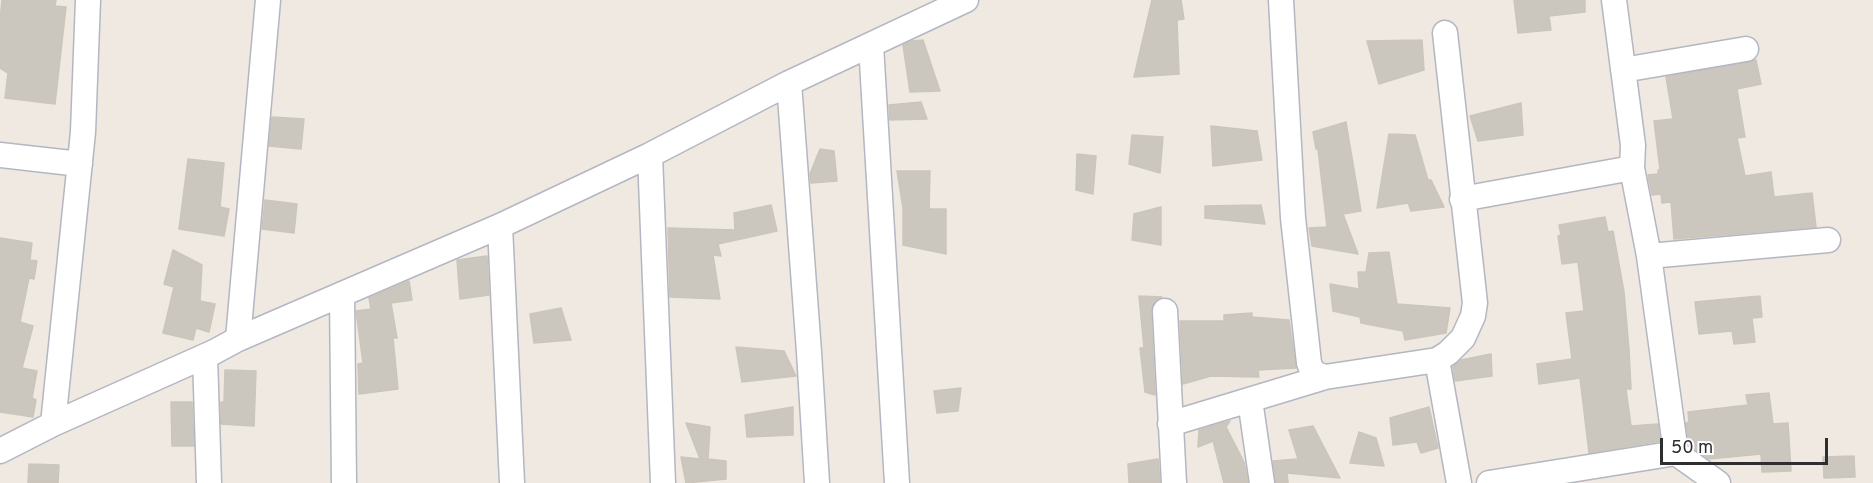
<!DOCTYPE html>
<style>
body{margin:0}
#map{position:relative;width:1873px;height:483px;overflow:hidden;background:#efe9e1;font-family:Overpass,sans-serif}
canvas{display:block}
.scale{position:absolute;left:1660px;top:438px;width:168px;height:27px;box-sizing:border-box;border:3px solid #2e2e2e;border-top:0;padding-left:8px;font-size:18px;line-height:21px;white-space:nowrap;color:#2e2e2e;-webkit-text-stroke:4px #fff;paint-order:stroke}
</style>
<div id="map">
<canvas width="1873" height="483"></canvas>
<div class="scale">50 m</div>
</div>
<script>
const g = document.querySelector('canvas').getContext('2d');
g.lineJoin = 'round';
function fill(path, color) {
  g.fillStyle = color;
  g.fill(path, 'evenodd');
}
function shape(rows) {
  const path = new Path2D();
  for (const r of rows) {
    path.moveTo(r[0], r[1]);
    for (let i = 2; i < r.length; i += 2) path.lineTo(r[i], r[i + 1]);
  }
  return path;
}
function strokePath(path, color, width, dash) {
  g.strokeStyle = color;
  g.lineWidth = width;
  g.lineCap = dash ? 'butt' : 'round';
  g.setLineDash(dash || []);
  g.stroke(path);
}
const building = shape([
 [2,0,56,0,55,6,66,7,55,104,5,98,8,73,0,68,0,21,2,0],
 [1152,0,1181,0,1184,19,1177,20,1179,74,1134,77,1152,0],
 [1514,0,1585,0,1585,12,1549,16,1551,30,1518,33,1514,0],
 [923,40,940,91,910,92,903,45,912,41,923,40],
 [1422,40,1424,70,1379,84,1367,41,1422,40],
 [1756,60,1761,84,1737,89,1745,137,1737,138,1745,176,1771,172,1774,197,1812,193,1816,227,1674,239,1671,202,1662,203,1661,194,1652,195,1648,175,1658,174,1658,170,1660,170,1654,121,1673,119,1666,77,1756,60],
 [921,102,927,119,890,120,889,105,921,102],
 [1521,103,1523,135,1478,141,1470,116,1521,103],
 [272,117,304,119,301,149,269,146,272,117],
 [1346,122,1361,211,1343,214,1358,254,1312,246,1309,228,1327,227,1318,149,1316,149,1313,132,1346,122],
 [1211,126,1257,131,1262,160,1213,166,1211,126],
 [1389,134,1415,135,1428,180,1431,180,1444,207,1411,211,1408,203,1377,208,1389,134],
 [1132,135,1163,137,1160,173,1129,164,1132,135],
 [820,149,834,151,837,181,811,183,810,174,820,149],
 [1077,154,1096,156,1093,194,1076,190,1077,154],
 [188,159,224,163,220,207,229,209,224,236,179,229,188,159],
 [897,171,930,171,929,209,946,209,946,254,903,245,903,208,897,171],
 [265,200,297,204,294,233,262,229,265,200],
 [771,205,777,231,718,244,721,256,713,255,720,299,670,297,668,228,735,230,734,213,771,205],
 [1261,205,1265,224,1205,218,1205,206,1261,205],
 [1161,207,1161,245,1132,240,1134,214,1161,207],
 [1605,217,1608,232,1613,231,1624,292,1629,350,1631,389,1626,389,1631,426,1658,424,1660,441,1589,453,1580,378,1539,384,1537,364,1572,359,1566,313,1584,311,1578,262,1562,264,1558,236,1561,235,1559,225,1605,217],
 [0,238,32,243,30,260,37,261,34,279,29,278,20,322,33,326,22,368,37,371,32,398,36,400,33,417,0,412,0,238],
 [173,250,202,265,200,301,215,304,209,332,196,328,193,340,163,333,174,287,164,284,173,250],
 [1389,252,1397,304,1450,308,1446,333,1405,340,1403,331,1361,323,1360,317,1333,311,1330,284,1359,289,1358,272,1366,272,1369,253,1389,252],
 [487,256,489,295,460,299,457,260,487,256],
 [409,281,412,300,391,303,397,338,393,338,398,389,359,394,358,364,363,363,356,311,371,309,369,298,409,281],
 [1139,296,1162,297,1153,304,1151,312,1155,395,1145,392,1140,348,1144,348,1139,296],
 [1760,296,1762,317,1752,318,1755,342,1734,344,1732,331,1699,334,1695,302,1760,296],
 [561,308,571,340,534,343,530,314,561,308],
 [1252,313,1252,317,1289,320,1296,368,1258,370,1259,377,1211,376,1183,384,1180,321,1224,321,1224,315,1252,313],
 [736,347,784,351,796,376,742,382,736,347],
 [1491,354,1492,376,1455,381,1453,367,1461,360,1491,354],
 [225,370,256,371,254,426,221,424,221,402,224,402,225,370],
 [961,388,958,411,937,413,934,391,961,388],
 [1769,393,1773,424,1788,423,1791,471,1762,472,1761,454,1709,459,1692,447,1692,444,1689,444,1686,423,1689,422,1688,412,1748,405,1746,395,1769,393],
 [171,402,192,402,194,446,172,446,171,402],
 [793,407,793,435,747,437,745,415,793,407],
 [1429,407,1438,448,1421,453,1417,442,1393,445,1390,418,1429,407],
 [1230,421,1226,427,1244,462,1248,483,1224,483,1213,441,1198,447,1199,430,1230,421],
 [686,423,710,427,708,459,726,461,726,479,686,483,681,457,700,459,686,423],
 [1313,426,1340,478,1287,473,1288,483,1276,483,1273,461,1298,459,1289,430,1313,426],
 [1359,432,1376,438,1384,466,1350,463,1359,432],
 [1854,456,1855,477,1824,478,1823,457,1854,456],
 [1158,459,1160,483,1129,483,1128,464,1158,459],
 [29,464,59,465,58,483,28,483,29,464]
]);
const minor = shape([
 [1281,0,1293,218,1309,363,1313,373,1325,377,1437,360,1448,353,1463,338,1473,316,1475,303,1445,33],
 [871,45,897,483],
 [1623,70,1746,49],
 [789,83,809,352,817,483],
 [0,155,80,164],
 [650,155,663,483],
 [1462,199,1632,168],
 [500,226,512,483],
 [1649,256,1828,240],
 [342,294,344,483],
 [1165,311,1174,483],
 [238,339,268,0],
 [205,356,209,483],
 [1437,360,1459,483],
 [1250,400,1262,483],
 [53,424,83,132,88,0],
 [1170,424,1325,377],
 [0,451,53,424,214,352,238,339,500,226,650,155,789,83,966,0],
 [1676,453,1718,483],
 [1489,483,1676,453,1649,256,1632,168,1633,145,1614,0]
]);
fill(building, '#cbc7bf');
strokePath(building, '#cbc5ba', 1.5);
strokePath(minor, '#b4b7c1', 27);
strokePath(minor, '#fff', 24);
</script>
